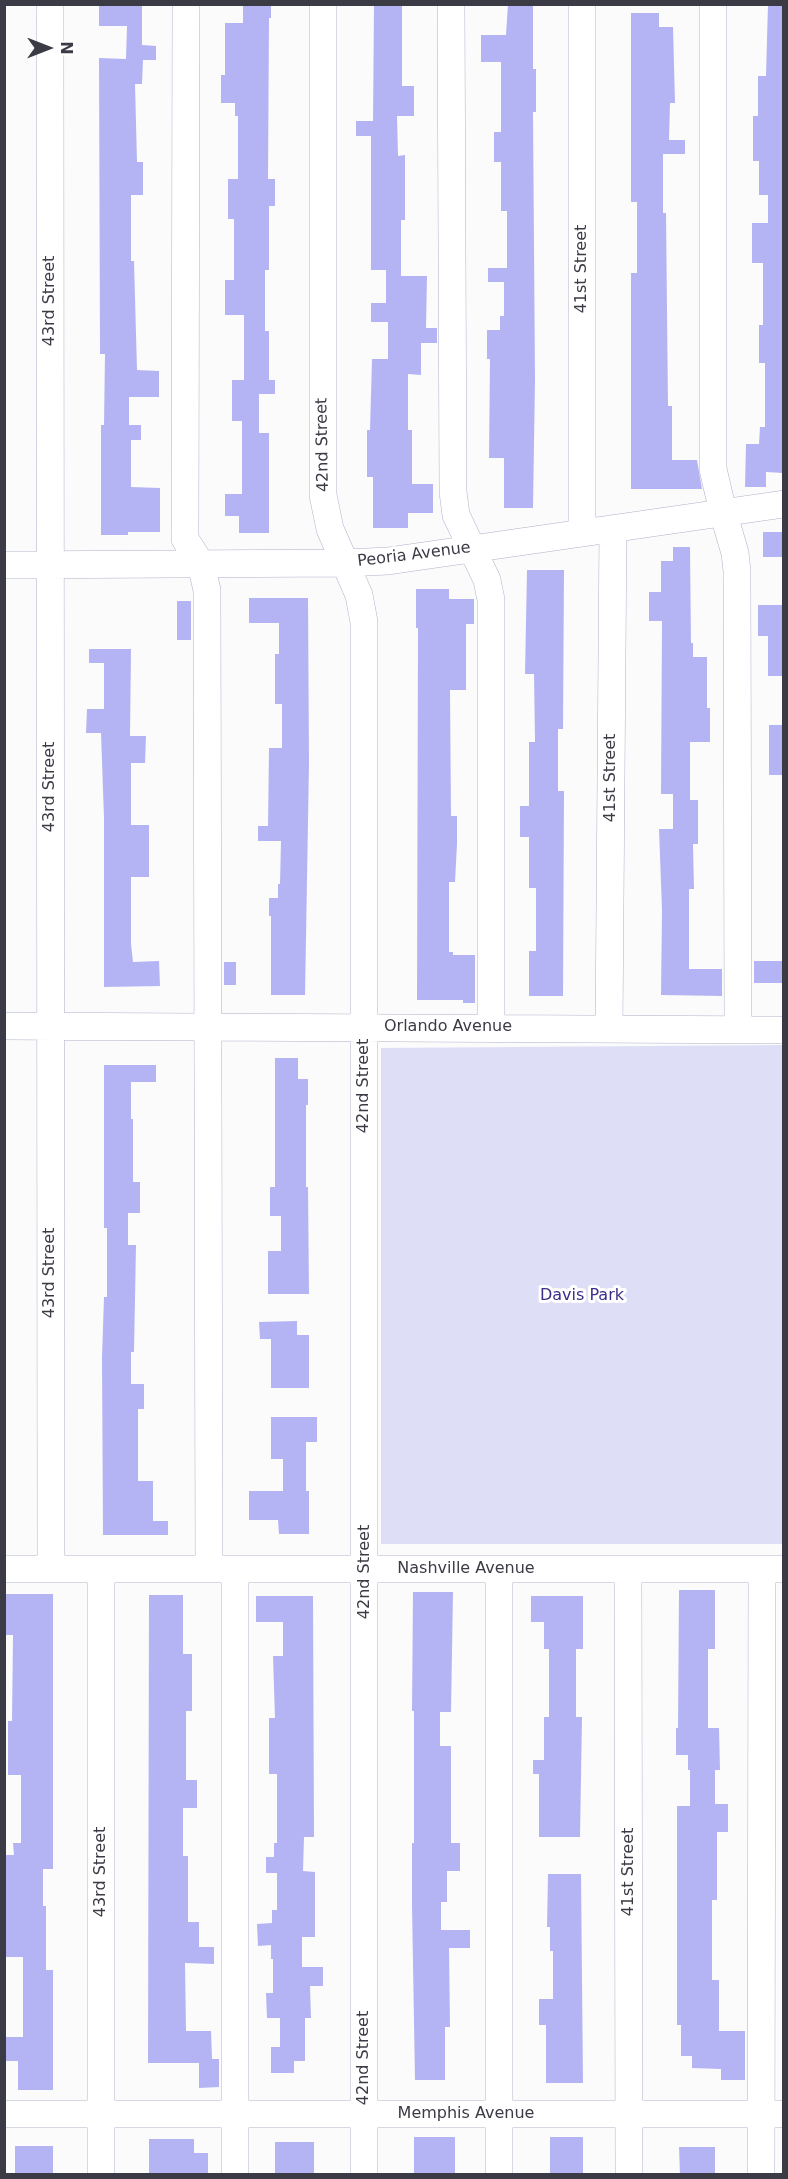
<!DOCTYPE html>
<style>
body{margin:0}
#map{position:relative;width:788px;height:2179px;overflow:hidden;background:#fbfbfb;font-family:"DejaVu Sans",sans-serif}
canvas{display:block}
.frame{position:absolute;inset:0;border:6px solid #3b3b46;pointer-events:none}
.north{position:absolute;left:18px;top:18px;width:60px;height:60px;-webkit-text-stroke:4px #fff;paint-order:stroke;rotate:90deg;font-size:16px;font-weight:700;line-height:24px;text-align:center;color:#3b3b46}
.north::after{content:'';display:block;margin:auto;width:21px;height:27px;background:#3b3b46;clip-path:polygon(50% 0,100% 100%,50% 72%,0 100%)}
</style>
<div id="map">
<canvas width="788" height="2179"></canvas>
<div class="frame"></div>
<div class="north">N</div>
</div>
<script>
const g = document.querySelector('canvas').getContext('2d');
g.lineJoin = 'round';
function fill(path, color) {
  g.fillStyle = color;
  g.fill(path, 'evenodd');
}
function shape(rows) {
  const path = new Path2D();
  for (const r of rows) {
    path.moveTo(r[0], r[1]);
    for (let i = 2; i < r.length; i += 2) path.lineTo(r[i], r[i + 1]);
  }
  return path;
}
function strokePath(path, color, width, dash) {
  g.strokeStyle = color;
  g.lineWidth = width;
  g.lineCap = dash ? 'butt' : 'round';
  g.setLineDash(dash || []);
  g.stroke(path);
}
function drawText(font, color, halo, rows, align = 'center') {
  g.font = font + ' "DejaVu Sans",sans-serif';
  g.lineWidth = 6;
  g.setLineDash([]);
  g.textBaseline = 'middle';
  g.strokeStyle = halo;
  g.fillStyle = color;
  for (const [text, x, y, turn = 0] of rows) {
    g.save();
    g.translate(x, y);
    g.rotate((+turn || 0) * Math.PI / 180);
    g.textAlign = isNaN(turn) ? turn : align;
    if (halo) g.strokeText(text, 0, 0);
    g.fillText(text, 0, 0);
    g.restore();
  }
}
const green = shape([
 [783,1045,783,1544,381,1544,381,1048]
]);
const building = shape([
 [99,4,142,4,142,45,156,46,156,60,143,60,142,84,135,84,137,162,143,162,143,195,131,195,131,261,134,261,137,370,159,371,159,397,129,397,129,425,141,425,141,440,131,440,131,487,160,488,160,532,128,532,128,535,101,535,101,425,104,425,105,354,100,354,99,58,126,59,127,26,99,26],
 [243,4,271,4,271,18,269,18,268,179,275,179,275,206,269,206,269,270,265,270,265,331,269,331,269,380,275,380,275,394,259,394,259,433,269,433,269,533,239,533,239,516,225,516,225,494,242,494,242,421,232,421,232,380,244,380,244,315,225,315,225,280,234,280,234,219,228,219,228,179,238,179,238,116,235,116,235,103,221,103,221,75,225,75,225,23,243,23],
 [374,4,402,4,402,86,414,86,414,116,397,116,398,156,405,155,405,220,401,220,401,276,427,276,426,328,437,328,437,343,421,343,421,375,408,374,408,430,412,430,412,484,433,484,433,513,408,513,408,528,373,528,373,477,367,477,367,430,370,430,372,359,388,359,388,322,371,322,371,303,386,303,386,270,371,270,371,136,356,136,356,121,373,121],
 [508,4,533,4,533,69,536,69,536,112,533,112,535,379,533,508,504,508,504,458,489,458,490,359,487,359,487,330,500,330,500,316,504,316,504,282,488,282,488,268,507,268,507,211,501,211,501,162,494,162,494,132,501,132,501,62,481,62,481,35,506,35],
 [768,4,783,4,783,473,766,472,766,487,745,487,746,444,759,444,760,427,765,427,765,363,759,363,759,325,763,325,763,263,752,263,752,223,768,223,768,195,759,195,759,161,753,161,753,116,758,116,758,76,766,76],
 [631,13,659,13,659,27,673,27,675,103,670,103,669,140,685,140,685,154,663,154,663,213,666,213,668,406,672,406,672,460,697,460,702,489,631,489,631,273,637,273,637,202,631,202],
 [763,532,783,532,783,557,763,557],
 [673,547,690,547,691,643,693,643,693,657,707,657,707,708,710,708,710,742,690,742,690,800,698,800,698,844,693,844,694,889,689,889,689,969,722,969,722,996,661,995,662,910,659,829,673,829,673,794,661,794,662,621,649,621,649,592,661,592,661,561,673,561],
 [527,570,564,570,563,729,558,729,558,791,564,791,563,996,529,996,529,951,536,951,536,888,529,888,529,837,520,837,520,806,529,806,529,742,535,742,534,674,525,674],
 [416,589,449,589,449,599,474,599,474,624,466,624,466,690,450,690,451,816,457,816,457,844,455,882,449,882,449,952,453,952,453,955,475,955,475,1003,463,1003,463,1000,417,1000,418,628,416,628],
 [249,598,308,598,309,763,305,995,271,995,271,916,269,916,269,898,278,898,278,884,280,884,281,841,258,841,258,826,268,826,269,748,282,748,282,704,275,704,275,654,279,654,279,623,249,623],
 [177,601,191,601,191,640,177,640],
 [758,605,783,605,783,676,768,676,768,636,758,636],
 [89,649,131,649,130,736,146,736,145,763,131,763,131,825,149,825,149,877,131,877,131,944,133,962,159,961,160,986,104,987,104,818,101,733,86,733,87,709,104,709,104,663,89,663],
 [769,725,783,725,783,775,769,775],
 [754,961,783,961,783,983,754,983],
 [224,962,236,962,236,985,224,985],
 [275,1058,298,1058,298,1079,308,1079,308,1105,306,1105,306,1187,308,1187,309,1294,268,1294,268,1251,281,1251,281,1216,270,1216,270,1187,275,1187],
 [104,1065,156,1065,156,1082,131,1082,131,1119,133,1119,133,1182,140,1182,140,1213,128,1213,128,1245,136,1245,134,1352,131,1352,131,1384,144,1384,144,1409,138,1409,138,1481,153,1481,153,1521,168,1521,168,1535,103,1535,102,1358,104,1297,107,1297,107,1228,104,1228],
 [297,1321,297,1335,309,1335,309,1388,271,1388,271,1339,260,1339,259,1322],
 [271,1417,317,1417,317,1442,306,1442,306,1491,309,1491,309,1534,279,1534,278,1520,249,1520,249,1491,283,1491,283,1459,271,1459],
 [679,1590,715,1590,715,1649,708,1649,708,1728,719,1728,720,1770,715,1770,715,1804,728,1804,728,1832,717,1832,717,1900,712,1900,712,1980,719,1980,719,2031,745,2031,745,2080,721,2080,721,2069,692,2068,692,2056,681,2056,681,2025,677,2025,677,1806,690,1806,690,1770,688,1770,688,1755,676,1755,676,1728,678,1728],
 [413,1592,453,1592,451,1712,440,1712,440,1746,451,1746,451,1843,460,1843,460,1871,447,1871,447,1902,441,1902,441,1930,470,1930,470,1948,449,1948,450,2027,445,2027,445,2080,415,2080,412,1906,412,1843,414,1843,414,1711,412,1711],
 [4,1594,53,1594,53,1869,43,1869,43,1906,46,1906,46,1970,53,1970,53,2090,18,2090,18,2061,4,2061,4,2037,23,2037,23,1957,6,1957,6,1933,4,1933,6,1855,14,1855,13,1843,21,1843,21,1775,8,1775,8,1721,12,1721,13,1635,4,1635],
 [149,1595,183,1595,183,1654,192,1654,192,1711,186,1711,186,1780,197,1780,197,1808,183,1808,183,1856,188,1856,188,1922,199,1922,199,1947,214,1947,214,1964,185,1963,186,2031,211,2031,212,2059,219,2059,219,2087,199,2088,199,2063,148,2063],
 [256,1596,313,1596,314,1837,304,1837,303,1871,315,1872,315,1937,302,1937,302,1967,323,1967,323,1986,310,1986,311,2018,305,2018,305,2061,294,2061,294,2073,271,2073,271,2047,280,2047,280,2018,267,2018,266,1993,273,1993,273,1959,271,1959,271,1945,258,1946,257,1924,272,1923,272,1910,277,1910,277,1873,266,1873,266,1857,274,1857,274,1843,277,1843,277,1774,269,1774,269,1718,275,1718,273,1656,283,1656,283,1622,256,1622],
 [531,1596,583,1596,583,1649,576,1649,576,1717,582,1717,580,1837,539,1837,539,1774,533,1774,533,1760,544,1760,544,1717,549,1717,549,1649,544,1649,544,1622,531,1622],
 [548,1874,581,1874,583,2083,546,2083,546,2025,539,2025,539,1999,553,1999,553,1951,550,1951,550,1927,547,1927],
 [414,2137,455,2137,455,2175,414,2175],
 [550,2137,583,2137,583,2175,550,2175],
 [149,2139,194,2139,194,2153,208,2153,208,2175,149,2175],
 [275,2142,314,2142,314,2175,275,2175],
 [15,2146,53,2146,53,2175,15,2175],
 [679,2147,715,2147,715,2175,680,2175]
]);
const minor = shape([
 [50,4,51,1569],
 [186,4,185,539,201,564,207,590,209,1569],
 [323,4,323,495,330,529,359,595,364,622,364,2174],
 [451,4,453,492,456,515,487,580,491,600,491,1027],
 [582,4,582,533],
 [713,4,713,469,723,512,735,553,737,571,738,1029],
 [4,565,345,563,388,561,784,504],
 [4,1026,784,1030],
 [609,1028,613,529],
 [4,1569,784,1569],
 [101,1569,101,2174],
 [235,1569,235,2174],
 [628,1569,629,2174],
 [4,2114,784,2114],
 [499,2174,499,1569],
 [761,2174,762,1569]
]);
const streetNames = [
 ["41st Street",582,269,-90],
 ["43rd Street",50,301,-90],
 ["42nd Street",323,445,-91],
 ["Peoria Avenue",414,555,-7],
 ["41st Street",611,778,-90],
 ["43rd Street",50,787,-90],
 ["Orlando Avenue",448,1027],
 ["42nd Street",364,1086,-90],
 ["43rd Street",50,1273,-90],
 ["Nashville Avenue",466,1569],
 ["42nd Street",365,1572,-90],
 ["43rd Street",101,1872,-90],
 ["41st Street",629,1872,-90],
 ["42nd Street",364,2058,-90],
 ["Memphis Avenue",466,2114]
];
const parkNames = [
 ["Davis Park",582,1296]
];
fill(green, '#dedff7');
fill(building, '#b4b4f5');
strokePath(minor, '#b0b1cb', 28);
strokePath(minor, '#fff', 27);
drawText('16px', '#3b3b46', '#fff', streetNames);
drawText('16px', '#3b2d88', '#fff', parkNames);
</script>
